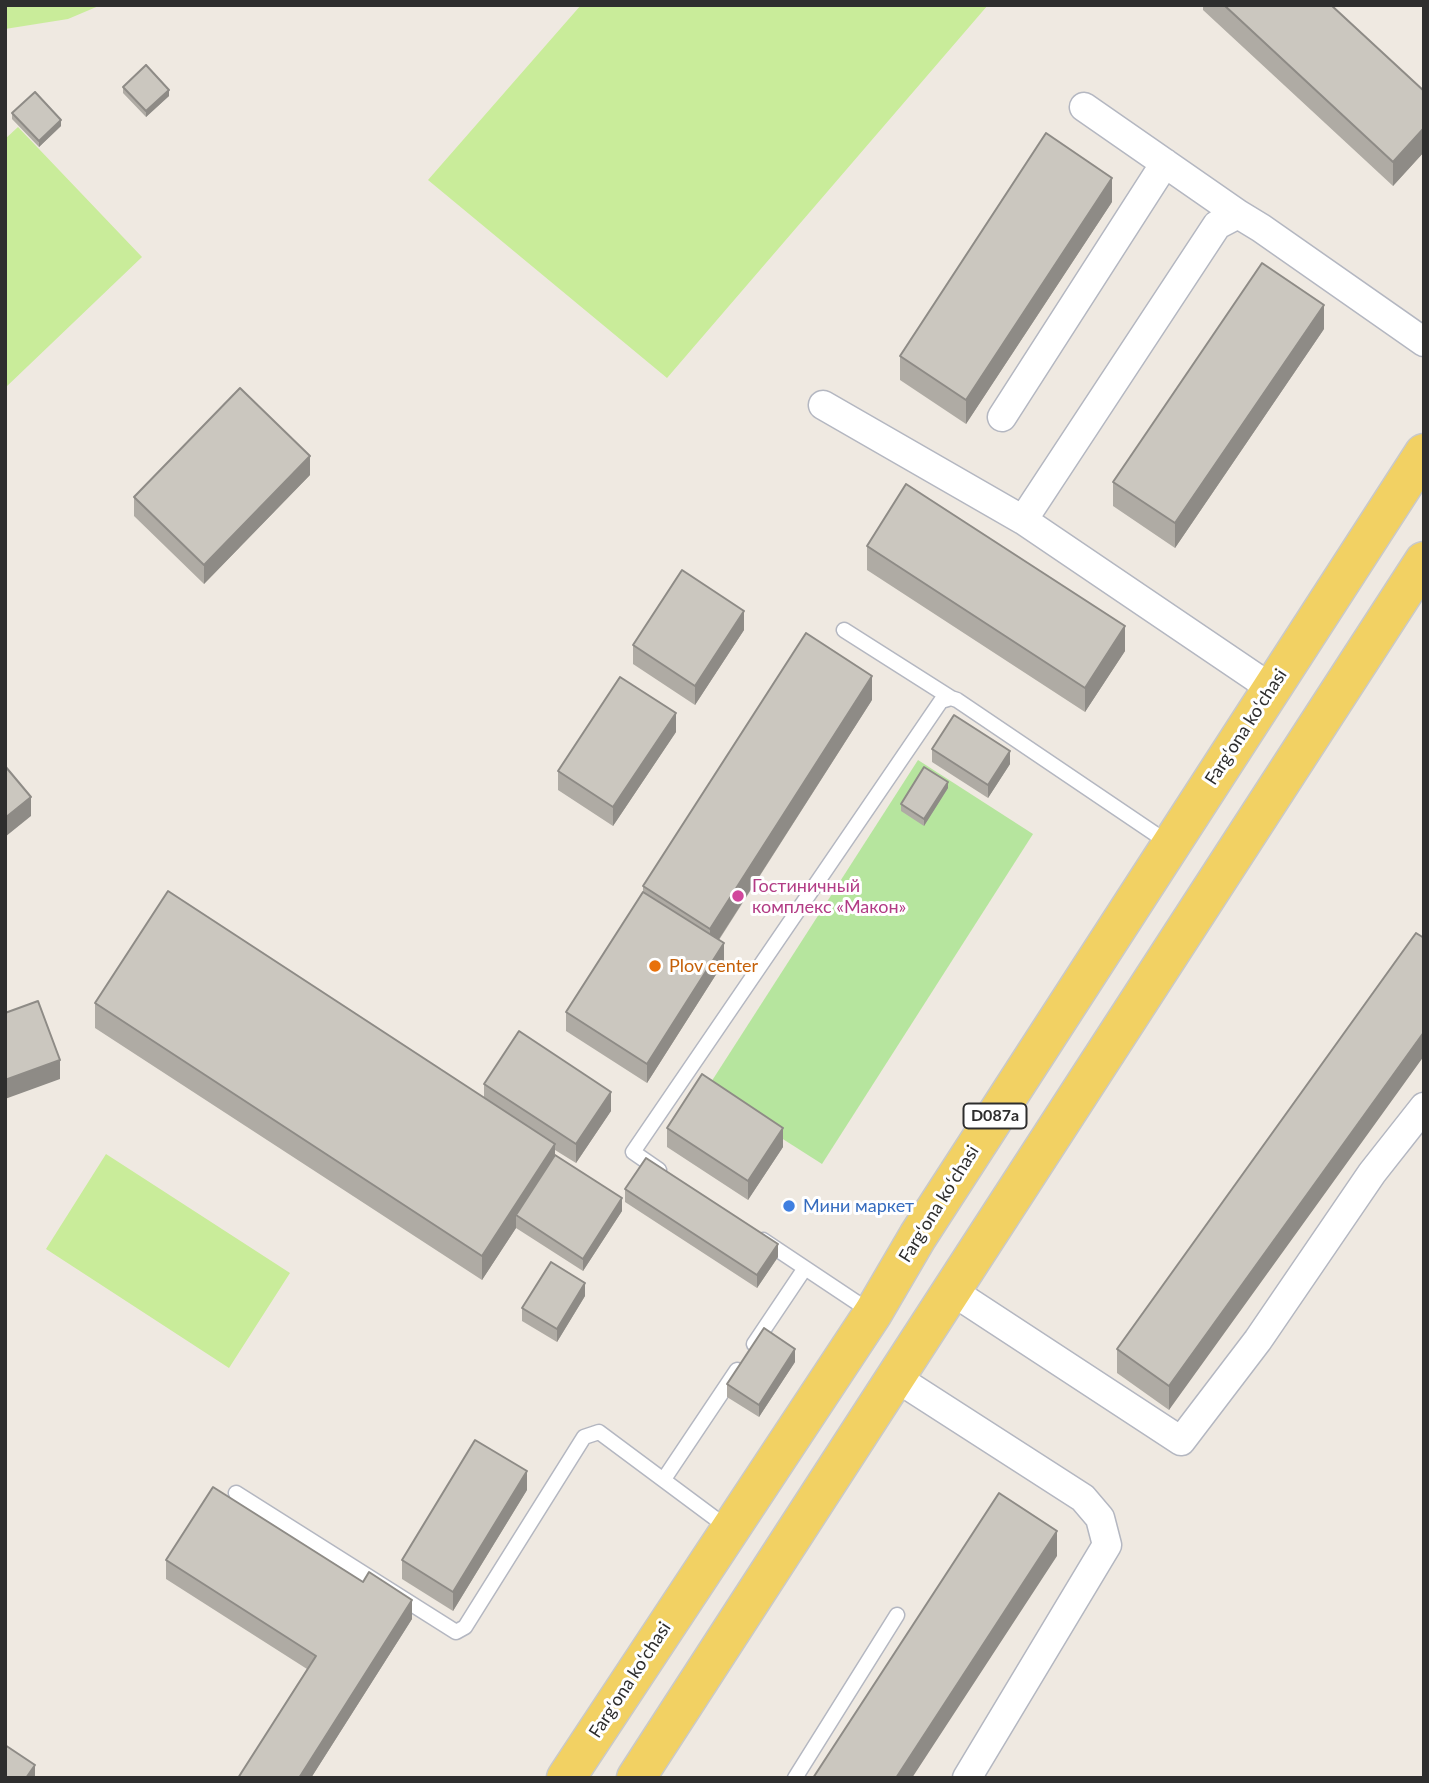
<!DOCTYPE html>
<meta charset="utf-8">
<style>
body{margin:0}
#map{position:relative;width:1429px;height:1783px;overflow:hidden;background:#efe9e1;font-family:Lato,sans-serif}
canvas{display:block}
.frame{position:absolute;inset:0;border:7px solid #2e2e2e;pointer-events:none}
</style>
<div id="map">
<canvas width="1429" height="1783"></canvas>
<div class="frame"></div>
</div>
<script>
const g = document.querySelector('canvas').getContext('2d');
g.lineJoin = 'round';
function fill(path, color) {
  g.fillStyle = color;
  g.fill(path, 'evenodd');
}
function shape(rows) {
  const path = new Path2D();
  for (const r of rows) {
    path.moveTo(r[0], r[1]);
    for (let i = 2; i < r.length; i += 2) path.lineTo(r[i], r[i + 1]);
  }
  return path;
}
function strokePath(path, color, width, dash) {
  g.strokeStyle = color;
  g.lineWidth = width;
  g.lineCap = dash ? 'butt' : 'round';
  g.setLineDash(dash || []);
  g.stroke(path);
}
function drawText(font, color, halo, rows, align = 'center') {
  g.font = font + ' Lato,sans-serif';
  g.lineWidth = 6;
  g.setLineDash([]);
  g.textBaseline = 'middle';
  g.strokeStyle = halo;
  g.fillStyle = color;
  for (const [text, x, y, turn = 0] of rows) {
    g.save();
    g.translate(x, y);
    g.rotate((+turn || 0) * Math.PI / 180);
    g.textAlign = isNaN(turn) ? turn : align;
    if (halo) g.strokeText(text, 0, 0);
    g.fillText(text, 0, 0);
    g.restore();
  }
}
const green = shape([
 [918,760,1033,834,822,1164,706,1090]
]);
const pitch = shape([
 [5,5,101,5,68,19,5,29],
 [581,5,988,5,667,378,428,180],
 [18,127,142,257,5,388,5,139],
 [106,1154,290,1273,229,1368,46,1249]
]);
const service = shape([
 [844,630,951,698],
 [659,1170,633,1152,941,701,951,698,957,700,1170,844],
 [763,1240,871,1312],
 [754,1344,805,1268],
 [664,1479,737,1370],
 [236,1493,456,1632,465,1627,584,1437,599,1432,728,1528],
 [795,1778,897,1615]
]);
const minor = shape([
 [1084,107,1238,214],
 [823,405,1023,520],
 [1002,417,1165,163],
 [1271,688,1023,520,1217,225,1238,214,1261,228,1424,342],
 [952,1291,1181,1441,1258,1340,1372,1173,1424,1107],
 [895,1377,1083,1498,1100,1518,1107,1545,967,1778]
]);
const primary = shape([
 [566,1778,873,1313,918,1236,1424,453],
 [636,1778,1424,561]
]);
const wall = shape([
 [1203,5,1331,5,1424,91,1424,152,1393,186,1203,10],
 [123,87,169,96,146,117,123,93],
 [12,113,61,126,39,147,12,119],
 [1112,202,966,424,900,380,900,356],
 [1324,329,1175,548,1113,506,1113,482],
 [310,475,204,584,134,516,134,497],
 [867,546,1125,651,1085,712,867,570],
 [744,630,695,705,633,664,633,645],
 [872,700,719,940,724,962,647,1083,566,1031,566,1012,643,892,643,886],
 [676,732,613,826,558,790,558,771],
 [932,749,1010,764,988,798,932,762],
 [948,788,924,826,901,811,901,804],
 [1416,933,1169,1410,1117,1373,1117,1349],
 [95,1003,484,1097,484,1084,611,1111,576,1163,555,1150,555,1155,622,1211,583,1271,516,1228,482,1280,95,1028],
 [667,1128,783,1147,748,1200,667,1147],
 [625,1189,778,1257,757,1288,625,1202],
 [585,1296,557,1342,522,1321,522,1308],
 [795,1362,759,1417,727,1397,727,1384],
 [527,1490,453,1611,402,1579,402,1560],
 [166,1560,412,1619,311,1778,238,1778,307,1669,166,1579]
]);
const shadedWall = shape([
 [169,90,169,96,146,117,146,111],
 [61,120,61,126,39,147,39,141],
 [1424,128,1424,152,1393,186,1393,162],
 [1112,178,1112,202,966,424,966,400],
 [1324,305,1324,329,1175,548,1175,523],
 [310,456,310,475,204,584,204,565],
 [744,611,744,630,695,705,695,686],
 [1125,626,1125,651,1085,712,1085,688],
 [872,676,872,700,710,953,710,929],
 [676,713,676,732,613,826,613,807],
 [1010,751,1010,764,988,798,988,785],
 [948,782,948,788,924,826,924,819],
 [31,797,31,816,5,837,5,818],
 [724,943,724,962,647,1083,647,1064],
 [1424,1032,1424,1056,1169,1410,1169,1386],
 [60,1060,60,1079,5,1099,5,1080],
 [611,1092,611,1111,576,1163,576,1144],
 [783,1128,783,1147,748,1200,748,1181],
 [555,1144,555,1168,516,1215,516,1228,482,1280,482,1256],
 [622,1198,622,1211,583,1271,583,1259],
 [778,1244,778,1257,757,1288,757,1275],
 [585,1283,585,1296,557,1342,557,1329],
 [795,1349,795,1362,759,1417,759,1405],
 [527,1471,527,1490,453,1611,453,1592],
 [1057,1531,1057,1556,912,1778,896,1778],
 [412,1600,412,1619,311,1778,299,1778],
 [35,1765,35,1778,26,1778]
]);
const building = shape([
 [1224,5,1331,5,1424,91,1424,128,1393,162,1224,5],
 [146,65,169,90,146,111,123,87,146,65],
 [35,92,61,120,39,141,12,113,35,92],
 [1046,133,1112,178,966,400,900,356,1046,133],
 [1262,263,1324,305,1175,523,1113,482,1262,263],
 [240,388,310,456,204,565,134,497,240,388],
 [906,484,1125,626,1085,688,867,546,906,484],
 [682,570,744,611,695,686,633,645,682,570],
 [806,633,872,676,710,929,643,886,806,633],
 [620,677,676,713,613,807,558,771,620,677],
 [954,715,1010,751,988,785,932,749,954,715],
 [5,766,31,797,5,818,5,766],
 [924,767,948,782,924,819,901,804,924,767],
 [168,891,555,1144,482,1256,95,1003,168,891],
 [643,892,724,943,647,1064,566,1012,643,892],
 [1416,933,1424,938,1424,1032,1169,1386,1117,1349,1416,933],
 [38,1001,60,1060,5,1080,5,1013,38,1001],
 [519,1031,611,1092,576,1144,484,1084,519,1031],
 [702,1074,783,1128,748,1181,667,1128,702,1074],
 [555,1155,622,1198,583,1259,516,1215,555,1155],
 [646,1158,778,1244,757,1275,625,1189,646,1158],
 [551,1262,585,1283,557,1329,522,1308,551,1262],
 [764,1328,795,1349,759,1405,727,1384,764,1328],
 [475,1440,527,1471,453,1592,402,1560,475,1440],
 [213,1487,363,1582,369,1572,412,1600,299,1778,238,1778,316,1656,166,1560,213,1487],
 [999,1493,1057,1531,896,1778,813,1778,999,1493],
 [5,1745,35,1765,26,1778,5,1778,5,1745]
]);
const markers = [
 [738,896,7,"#d1479c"],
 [655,966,7,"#e8710a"],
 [789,1206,7,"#3f7fe0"]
];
const shields = [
 [995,1116,63]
];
const shieldNames = [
 ["D087a",995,1116]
];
const streetNames = [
 ["Fargʻona koʻchasi",1246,727,-57],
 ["Fargʻona koʻchasi",939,1204,-58],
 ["Fargʻona koʻchasi",630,1680,-57]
];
const hotelNames = [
 ["Гостиничный",752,886],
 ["комплекс «Макон»",752,907]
];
const foodNames = [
 ["Plov center",669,966]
];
const shopNames = [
 ["Мини маркет",803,1206]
];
fill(green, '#b6e59e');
fill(pitch, '#c9ec9a');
strokePath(service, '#b4b7c1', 17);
strokePath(minor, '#b4b7c1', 31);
strokePath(primary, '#c9c9c9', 41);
strokePath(service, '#fff', 14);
strokePath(minor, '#fff', 28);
strokePath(primary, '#f2d163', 38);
fill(wall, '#afaba4');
fill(shadedWall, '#8e8b86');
fill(building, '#cbc7bf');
strokePath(building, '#8e8b86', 2);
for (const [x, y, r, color] of markers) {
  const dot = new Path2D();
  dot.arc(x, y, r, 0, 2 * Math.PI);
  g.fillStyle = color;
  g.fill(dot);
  strokePath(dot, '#fff', 2.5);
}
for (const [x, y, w] of shields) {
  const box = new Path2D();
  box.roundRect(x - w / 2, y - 12.5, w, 25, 5);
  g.fillStyle = '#fff';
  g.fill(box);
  strokePath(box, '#2e2e2e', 2);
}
drawText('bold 16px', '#2e2e2e', null, shieldNames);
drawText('18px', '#2e2e2e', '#fff', streetNames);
drawText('18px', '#b23c85', '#fff', hotelNames, 'left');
drawText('18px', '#c56008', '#fff', foodNames, 'left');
drawText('18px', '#366cbe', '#fff', shopNames, 'left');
</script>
